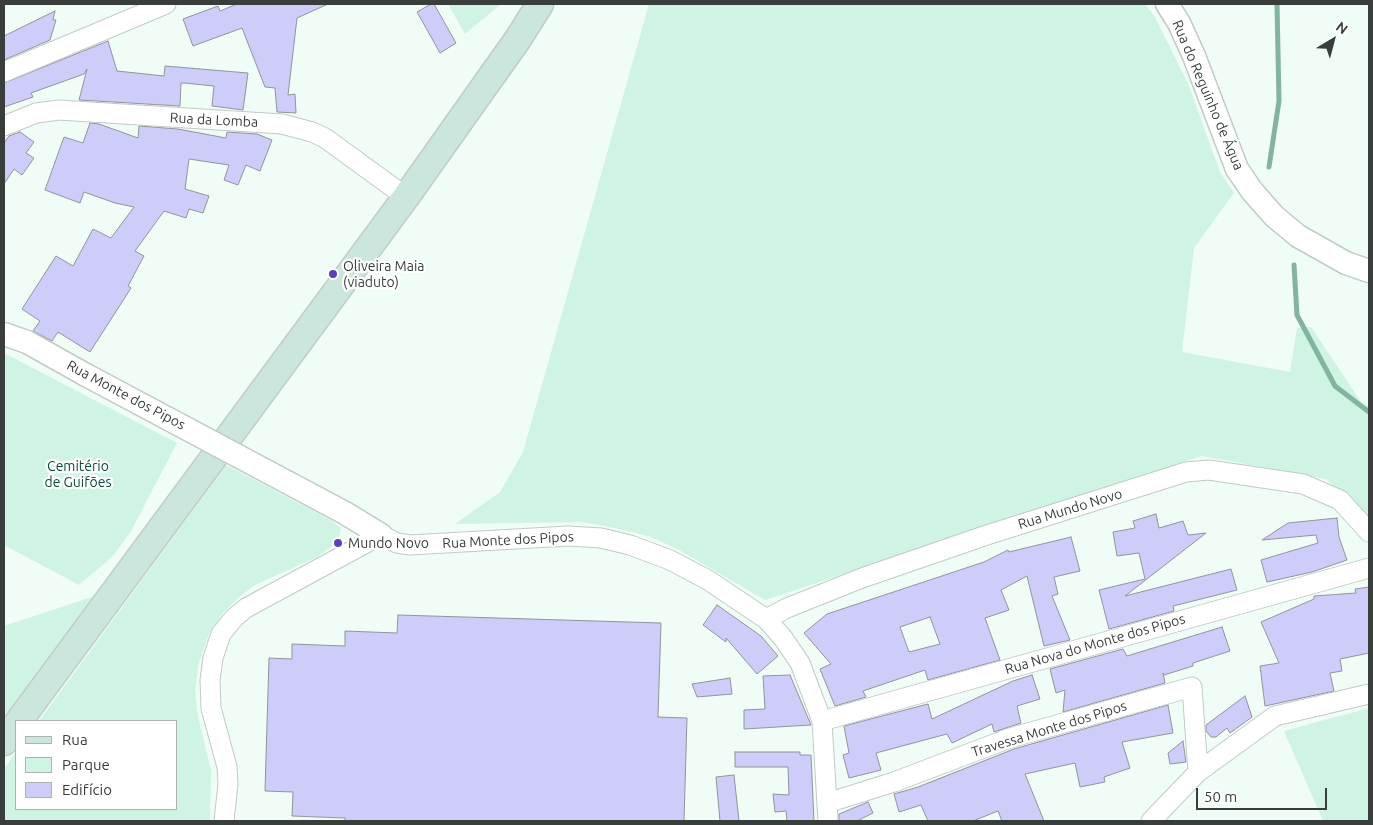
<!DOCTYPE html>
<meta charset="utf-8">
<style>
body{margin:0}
#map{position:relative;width:1373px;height:825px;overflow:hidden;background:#f0fcf6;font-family:Ubuntu,sans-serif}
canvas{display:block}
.frame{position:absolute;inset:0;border:5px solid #393e3c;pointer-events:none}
.legend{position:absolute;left:15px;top:720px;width:162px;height:90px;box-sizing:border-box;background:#fff;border:1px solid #b0b2b1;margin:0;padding:6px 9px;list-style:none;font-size:15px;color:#393e3c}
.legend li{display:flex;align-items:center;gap:10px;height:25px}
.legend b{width:25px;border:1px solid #b0b2b1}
.north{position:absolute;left:1308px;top:15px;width:50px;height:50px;-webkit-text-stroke:4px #fff;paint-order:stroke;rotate:37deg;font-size:14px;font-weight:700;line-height:20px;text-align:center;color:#393e3c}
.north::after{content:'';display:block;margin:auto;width:18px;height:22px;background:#393e3c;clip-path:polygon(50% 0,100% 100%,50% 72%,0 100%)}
.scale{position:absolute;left:1196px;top:788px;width:131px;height:22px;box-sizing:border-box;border:2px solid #393e3c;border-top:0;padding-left:6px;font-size:15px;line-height:18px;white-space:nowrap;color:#393e3c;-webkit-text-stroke:4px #fff;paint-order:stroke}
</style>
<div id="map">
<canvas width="1373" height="825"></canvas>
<div class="frame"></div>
<ul class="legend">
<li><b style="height:6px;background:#cbe6dc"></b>Rua</li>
<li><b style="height:14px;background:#d0f4e3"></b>Parque</li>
<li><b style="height:14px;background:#ceccf8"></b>Edifício</li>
</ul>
<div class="north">N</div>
<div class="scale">50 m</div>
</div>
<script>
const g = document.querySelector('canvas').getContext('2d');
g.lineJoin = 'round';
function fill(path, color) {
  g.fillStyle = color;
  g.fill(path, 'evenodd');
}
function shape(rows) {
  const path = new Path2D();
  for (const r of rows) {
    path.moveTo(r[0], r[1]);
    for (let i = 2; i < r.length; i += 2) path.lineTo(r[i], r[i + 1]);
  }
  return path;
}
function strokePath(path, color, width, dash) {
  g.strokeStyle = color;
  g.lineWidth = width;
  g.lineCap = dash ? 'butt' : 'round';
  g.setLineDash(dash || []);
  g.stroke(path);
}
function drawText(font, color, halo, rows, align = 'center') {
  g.font = font + ' Ubuntu,sans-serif';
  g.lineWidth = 4.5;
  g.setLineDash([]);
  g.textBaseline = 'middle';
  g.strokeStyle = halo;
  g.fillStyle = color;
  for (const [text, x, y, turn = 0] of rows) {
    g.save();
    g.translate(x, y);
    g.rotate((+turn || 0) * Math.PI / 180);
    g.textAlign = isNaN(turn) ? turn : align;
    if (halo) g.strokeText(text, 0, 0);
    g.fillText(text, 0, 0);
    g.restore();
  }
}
const green = shape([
 [448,4,501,4,465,34],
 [649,4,1145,4,1155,17,1189,86,1220,172,1234,193,1194,248,1182,352,1290,372,1297,328,1311,327,1361,402,1369,406,1369,521,1326,479,1202,456,765,600,679,550,651,537,620,529,582,522,455,524,500,492,523,452],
 [4,353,177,443,130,533,112,557,79,585,4,545],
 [226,465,329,519,341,528,340,535,330,548,317,557,255,585,238,598,223,613,209,634,199,662,195,690,198,717,211,770,210,821,4,821,4,769,16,752,16,809,176,809,176,721,39,721],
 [98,595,4,717,4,626],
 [1369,708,1369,821,1323,821,1284,731]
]);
const stream = shape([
 [1269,167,1279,101,1277,4],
 [1294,265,1297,315,1335,386,1369,412]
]);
const building = shape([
 [237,4,328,4,297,18,288,95,295,94,296,113,277,112,275,88,265,87,242,28,193,46,183,19,218,6,220,11,237,4],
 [431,4,434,4,456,43,440,53,417,12,431,4],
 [55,11,53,20,56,20,50,40,4,60,4,36,55,11],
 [108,41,117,71,164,76,165,66,248,73,243,110,212,106,214,86,184,83,181,83,180,106,79,100,87,69,84,74,31,93,33,97,4,107,4,83,108,41],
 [90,123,99,124,138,138,139,126,178,129,226,138,227,132,257,134,272,140,260,171,246,165,238,185,224,180,229,165,189,159,185,189,209,196,203,213,189,209,186,218,164,211,135,251,144,256,128,286,131,288,90,352,58,332,52,341,33,331,40,321,22,309,56,256,73,266,93,229,111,238,134,207,115,203,84,192,80,203,45,190,64,137,83,143,90,123],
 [20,132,34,142,26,153,34,158,22,175,14,169,4,184,4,143,9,136,20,132],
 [1156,514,1159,528,1183,521,1188,535,1206,533,1125,596,1231,569,1237,590,1173,606,1174,611,1109,629,1099,590,1145,579,1139,553,1117,556,1113,532,1135,528,1133,521,1156,514],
 [1337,518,1339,537,1347,560,1312,572,1267,582,1261,560,1318,543,1316,535,1262,540,1288,523,1337,518],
 [1071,537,1080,571,1054,577,1058,594,1052,596,1070,640,1044,646,1027,576,1001,590,1009,610,985,618,1000,660,928,680,925,670,863,691,866,697,835,706,820,669,831,664,804,633,827,614,984,562,1008,550,1009,552,1071,537],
 [930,617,940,644,909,652,900,627,930,617],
 [1369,587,1369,653,1340,659,1342,671,1330,673,1334,691,1265,706,1260,666,1279,663,1261,622,1314,599,1314,596,1356,593,1355,589,1369,587],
 [717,605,761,636,778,656,757,674,726,638,726,642,703,625,717,605],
 [398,615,661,623,658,717,687,718,684,821,345,821,345,818,292,816,293,792,265,791,269,658,292,659,292,644,345,646,345,631,397,633,398,615],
 [1222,627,1230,651,1193,663,1193,666,1164,675,1163,673,1165,683,1063,712,1065,690,1056,693,1050,669,1123,649,1127,656,1222,627],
 [790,675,811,725,744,729,744,710,765,709,763,676,790,675],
 [1032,675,1040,699,1017,706,1021,723,994,732,992,724,952,743,947,734,876,753,881,770,849,778,843,755,849,753,844,726,928,704,932,719,1013,681,1032,675],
 [730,678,732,694,697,697,692,684,730,678],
 [1245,696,1252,717,1230,733,1227,728,1216,737,1211,737,1206,731,1206,725,1245,696],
 [1168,705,1173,733,1122,742,1130,768,1104,777,1105,782,1080,787,1075,763,1025,774,1044,821,1002,821,998,811,973,821,928,821,921,805,899,812,894,794,918,787,1014,749,1168,705],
 [1183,741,1186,762,1170,764,1168,753,1183,741],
 [735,752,800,752,800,755,811,755,814,821,787,821,786,811,775,812,773,794,789,795,788,767,735,767,735,752],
 [734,775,739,821,720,821,716,777,734,775],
 [868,802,873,813,857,821,839,821,839,814,868,802]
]);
const minor = shape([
 [4,72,166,4],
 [4,126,36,113,59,110,282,124,312,132,325,138,406,197],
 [766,619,787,608,862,578,987,535,1186,472,1209,470,1303,484,1340,500,1369,532],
 [822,721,1369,568],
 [827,803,894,782,1010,738,1192,687,1198,772],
 [224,821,228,784,227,767,211,708,210,680,213,658,221,634,234,618,246,608,381,535,397,543,410,545,568,536,601,538,630,545,670,560,708,580,766,619,783,638,800,663,822,721,828,821],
 [1151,821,1198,772,1275,716,1369,694]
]);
const tertiary = shape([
 [1167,4,1179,23,1194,56,1237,169,1252,191,1274,216,1298,236,1346,263,1369,271],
 [4,334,27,342,86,375],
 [345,513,381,535]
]);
const secondary = shape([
 [19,721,406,197,518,39,540,4],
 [4,742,16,725]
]);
const tertiaryBridge = shape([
 [86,375,345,513]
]);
const markers = [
 [333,274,5,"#5b41b9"],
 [338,543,5,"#5b41b9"]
];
const streetNames = [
 ["Rua do Reguinho de Água",1208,95,67],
 ["Rua da Lomba",214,120,3],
 ["Rua Monte dos Pipos",126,395,28],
 ["Rua Mundo Novo",1070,509,-17],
 ["Rua Monte dos Pipos",508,540,-3],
 ["Rua Nova do Monte dos Pipos",1095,644,-16],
 ["Travessa Monte dos Pipos",1049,729,-17]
];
const poiNames = [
 ["Oliveira Maia",343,266],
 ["(viaduto)",343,282],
 ["Mundo Novo",348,543]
];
const parkNames = [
 ["Cemitério",78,466],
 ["de Guifões",78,482]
];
fill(green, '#d0f4e3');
strokePath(stream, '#82b49e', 5);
fill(building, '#ceccf8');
strokePath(building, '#93939d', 1);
strokePath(minor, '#c0cbc6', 21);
strokePath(tertiary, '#c0cbc6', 25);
strokePath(secondary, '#c0cbc6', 29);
strokePath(minor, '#fff', 19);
strokePath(tertiary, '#fff', 22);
strokePath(secondary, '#cbe6dc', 26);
strokePath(tertiaryBridge, '#c0cbc6', 25, []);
strokePath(tertiaryBridge, '#fff', 22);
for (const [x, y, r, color] of markers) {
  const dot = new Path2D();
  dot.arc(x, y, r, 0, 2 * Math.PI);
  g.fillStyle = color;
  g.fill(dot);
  strokePath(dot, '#fff', 2);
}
drawText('14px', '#393e3c', '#fff', streetNames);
drawText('14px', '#393e3c', '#fff', poiNames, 'left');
drawText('14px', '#094d38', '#fff', parkNames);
</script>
